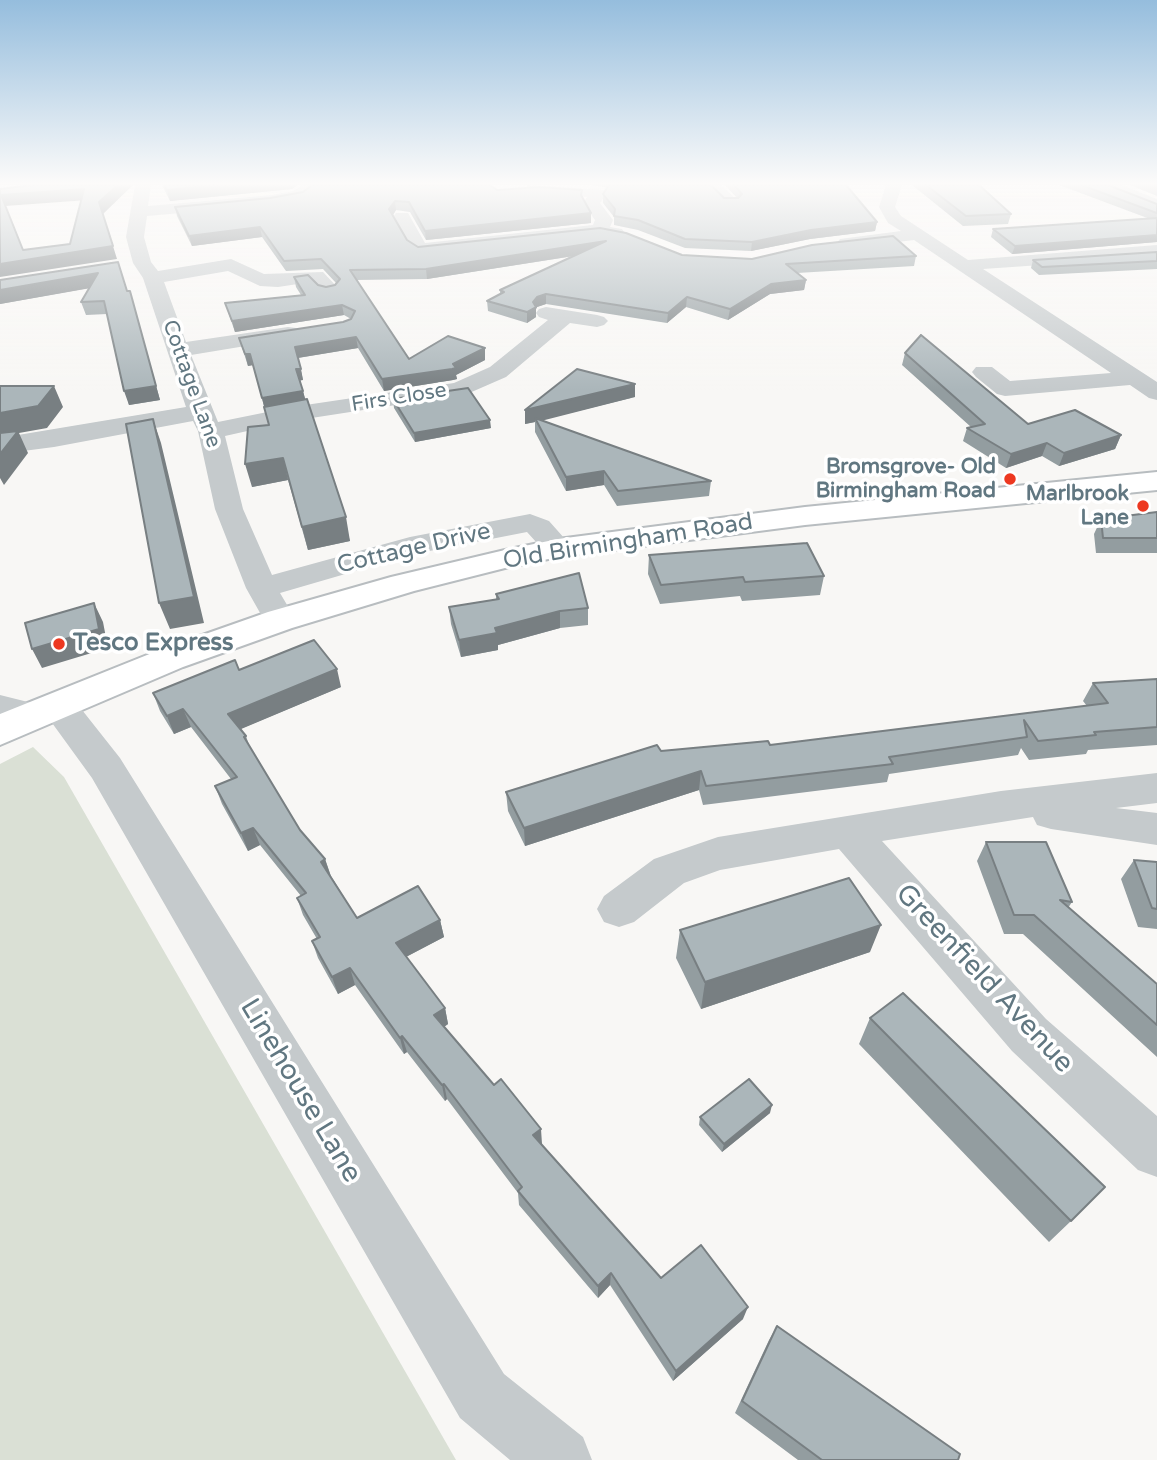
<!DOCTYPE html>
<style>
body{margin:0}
canvas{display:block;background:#f8f7f5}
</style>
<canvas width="1157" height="1460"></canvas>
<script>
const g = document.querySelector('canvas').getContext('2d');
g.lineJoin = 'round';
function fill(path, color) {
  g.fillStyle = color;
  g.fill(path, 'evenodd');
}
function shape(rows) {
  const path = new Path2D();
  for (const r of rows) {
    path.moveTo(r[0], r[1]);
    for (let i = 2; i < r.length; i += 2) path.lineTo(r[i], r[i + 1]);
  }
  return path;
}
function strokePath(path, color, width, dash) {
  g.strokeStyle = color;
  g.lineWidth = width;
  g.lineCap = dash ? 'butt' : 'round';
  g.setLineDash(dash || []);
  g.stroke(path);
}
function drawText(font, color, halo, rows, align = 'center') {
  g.font = font + ' "Varela Round",sans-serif';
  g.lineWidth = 7;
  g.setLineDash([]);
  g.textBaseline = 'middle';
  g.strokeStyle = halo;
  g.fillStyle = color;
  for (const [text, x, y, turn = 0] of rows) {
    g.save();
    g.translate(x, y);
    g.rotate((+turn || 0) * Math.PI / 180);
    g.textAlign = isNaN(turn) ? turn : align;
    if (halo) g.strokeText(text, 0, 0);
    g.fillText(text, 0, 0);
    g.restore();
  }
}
const green = shape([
 [33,747,64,777,456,1460,0,1460,0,764]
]);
const minor = shape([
 [135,185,151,185,148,206,272,195,293,191,303,185,323,185,304,198,272,205,147,216,144,237,151,262,158,271,231,259,264,274,323,272,339,289,336,293,329,295,322,293,311,282,278,287,260,286,228,271,164,282,186,342,288,327,296,328,299,333,296,338,288,339,191,355,218,422,292,407,454,383,490,367,548,320,539,317,536,313,539,309,546,307,597,315,604,317,608,321,604,325,597,327,570,323,506,377,467,394,292,421,225,436,243,509,272,575,410,537,530,514,549,521,573,548,569,554,558,557,547,554,527,532,414,554,280,593,296,620,292,627,280,630,268,627,246,588,215,509,198,431,193,421,54,447,0,454,0,438,186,407,143,278,133,263,126,237,135,185],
 [527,185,605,190,607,193,600,203,613,220,610,227,622,229,625,233,616,238,600,235,562,237,419,254,410,249,393,217,396,213,408,213,425,243,593,225,595,220,583,203,587,197,533,193,527,191,527,185],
 [703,185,721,185,739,202,737,205,725,205,703,185],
 [886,185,902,185,895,207,901,216,968,260,1157,245,1157,257,983,269,1157,382,1157,400,1149,398,1130,385,1005,396,997,394,976,377,972,372,976,367,992,367,1010,381,1111,373,914,240,846,248,840,247,837,243,840,239,901,231,888,223,879,207,886,185],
 [1105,185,1122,185,1157,199,1157,210,1106,190,1105,185],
 [58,693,71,696,120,758,504,1374,583,1437,592,1460,510,1460,460,1418,92,778,47,716,43,724,30,728,0,719,0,695,40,705,45,696,58,693],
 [1157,773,1157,803,1116,808,1157,813,1157,845,1051,829,1037,825,1033,817,882,841,1046,1019,1157,1116,1157,1177,1138,1170,1012,1051,839,849,720,870,684,883,634,922,619,927,604,922,597,909,604,896,654,859,718,837,1001,791,1157,773]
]);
const major = shape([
 [1157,472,1157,490,805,525,558,557,505,568,414,591,292,628,183,667,0,745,0,714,157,651,268,612,391,577,505,550,558,539,805,507,1157,472]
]);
const wall = shape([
 [162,185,297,185,292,189,170,201],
 [590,185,711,185,724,198,737,198,725,185,846,185,877,222,875,231,810,239,751,251,685,248,638,230,614,225,614,217,603,203,603,194,607,189,605,187],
 [912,185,979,185,1011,214,1008,224,963,226],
 [1059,185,1108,185,1157,204,1157,242,1012,254,991,237,993,229,1150,219],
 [1130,185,1157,185,1157,196],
 [497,190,582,198,591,213,591,223,426,240,410,212,396,210,393,215,407,240,418,247,682,255,752,259,916,256,914,266,797,273,806,280,804,290,770,294,728,320,686,307,667,323,546,304,537,307,536,309,536,317,527,323,488,311,487,301,500,294,500,290,574,256,427,279,356,280,409,359,485,360,456,375,457,379,453,380,384,391,358,348,298,358,303,380,300,380,305,399,350,541,308,550,288,480,252,487,269,425,253,365,248,366,239,338,343,322,351,319,344,315,235,332,225,303,301,295,296,287,294,277,326,287,335,285,336,283,323,269,286,271,262,237,192,246,177,216,175,207],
 [1157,252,1157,269,1039,275,1031,268,1033,260],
 [0,280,130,291,160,400,129,405,107,314,86,315,81,302,89,288,0,304],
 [905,353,1028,424,1121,435,1115,449,1059,466,1042,456,1006,468,963,441,967,428,971,427,902,365],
 [635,397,541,420,711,481,709,496,617,506,604,485,566,491,535,432,535,422,525,424,525,410],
 [393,399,491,428,415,442,394,408],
 [1157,512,1157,553,1096,553,1094,534,1101,519],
 [649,555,824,576,820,595,742,601,740,596,660,604,648,574],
 [496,594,588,608,588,625,560,628,498,645,498,650,461,657,451,624,449,607,496,600],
 [239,670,341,687,240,729,246,736,250,748,300,830,325,859,331,876,357,918,440,920,444,937,406,957,445,1008,448,1024,444,1027,494,1085,541,1129,541,1144,661,1278,743,1319,673,1381,610,1285,598,1298,519,1205,518,1193,447,1099,445,1101,407,1052,404,1054,355,985,338,994,318,958,312,941,317,939,303,915,297,898,301,896,260,845,248,851,222,804,215,786,231,779,191,727,174,734,160,711,153,693],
 [1157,679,1157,745,1088,750,1086,754,1029,760,1021,748,1018,755,889,774,887,782,703,805,699,790,525,846,508,811,506,792,661,751,770,745,1087,706,1083,701,1093,683],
 [986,842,1072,902,1068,908,1157,984,1157,1057,1023,934,1004,934,977,861],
 [1134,860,1157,862,1157,929,1138,927,1121,879],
 [680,930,870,952,701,1009,676,958],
 [870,1018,1071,1221,1049,1242,859,1044],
 [770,1113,722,1152,699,1125,700,1117],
 [777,1326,958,1460,798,1460,735,1413,769,1340]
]);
const shadedWall = shape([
 [118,185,133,185,103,214,99,202],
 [213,185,297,185,292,189,170,201,167,190],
 [84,189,88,200,5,206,1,195],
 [395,201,396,210,391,218,389,209],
 [591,213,591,223,426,240,425,231],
 [877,222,875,231,810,239,751,251,752,242,811,230],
 [260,227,262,237,192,246,189,236],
 [1157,235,1157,242,1012,254,1015,246],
 [606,241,605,251,427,279,426,269],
 [113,246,117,259,0,277,0,264],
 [98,273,102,286,0,304,0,290],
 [806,280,804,290,770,294,728,320,730,309,771,284],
 [130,291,160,400,129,405,124,391],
 [546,294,546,304,537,307,536,309,536,317,527,323,527,312,537,297],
 [687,297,686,307,667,323,668,313],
 [342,305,344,315,235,332,232,321],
 [356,337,358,348,297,358,295,347],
 [485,348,485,360,456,375,457,379,453,380,384,391,382,379,453,364],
 [245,354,250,354,253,365,248,366],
 [296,369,301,369,303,380,298,381],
 [635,384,635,397,537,422,535,418,535,422,525,424,525,410],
 [54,386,63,407,47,428,19,433,28,453,4,485,0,478,0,413],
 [303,391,306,402,265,410,262,398],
 [153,419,161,443,204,623,170,629,159,603],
 [490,420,491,428,415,442,414,433],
 [1121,435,1115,449,1059,466,1064,453],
 [1047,443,1042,456,1006,468,1011,454],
 [283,458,288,480,252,487,245,464],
 [604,471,604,485,566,491,566,477],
 [346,517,350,541,308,550,302,527],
 [94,603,103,622,108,648,42,668,32,649],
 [560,611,560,628,498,645,498,650,461,657,459,640,495,628],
 [337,669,341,687,234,732,228,714],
 [183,709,191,727,174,734,167,716],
 [701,771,699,790,525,846,524,828],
 [253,828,260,845,248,851,241,833],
 [325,859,331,877,321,862],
 [440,920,444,937,400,960,396,943],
 [881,925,870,952,701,1009,705,982],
 [350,968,355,985,338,994,332,977],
 [445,1008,448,1024,438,1031,434,1015],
 [402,1036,407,1052,404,1054,400,1038],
 [444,1084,447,1099,445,1101,442,1085],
 [772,1105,770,1113,722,1152,724,1144],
 [541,1129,542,1144,534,1150,533,1135],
 [611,1273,610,1285,598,1298,598,1286],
 [748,1307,743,1319,673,1381,676,1371]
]);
const building = shape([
 [33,185,118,185,99,202,113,246,0,264,0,189,33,185],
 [84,189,70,244,23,250,1,195,84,189],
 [164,185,213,185,167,190,164,185],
 [312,185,490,185,497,190,539,187,582,190,581,195,591,213,425,231,409,202,395,201,389,209,407,240,418,247,600,228,626,233,682,255,752,259,812,245,893,236,916,256,786,264,806,280,771,284,730,309,687,297,668,313,546,294,537,297,533,302,536,307,527,312,487,301,504,292,500,290,606,241,426,269,350,270,409,359,448,336,485,348,453,364,456,368,452,369,382,379,356,337,295,347,301,369,296,369,303,391,262,398,250,354,245,354,239,338,343,322,351,319,355,311,342,305,232,321,225,303,305,295,294,277,308,275,318,285,326,287,335,285,340,279,321,259,284,261,260,227,189,236,175,207,270,198,303,192,312,185],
 [609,185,711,185,724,198,738,198,742,194,734,185,846,185,877,222,811,230,752,242,685,239,638,220,614,216,615,209,603,194,609,185],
 [926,185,979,185,1011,214,966,216,926,185],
 [1081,185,1108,185,1157,204,1157,213,1081,185],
 [1157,218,1157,235,1015,246,993,229,1157,218],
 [1157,252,1157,261,1042,267,1033,260,1157,252],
 [118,262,127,291,130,291,156,386,124,391,104,301,81,302,98,273,0,290,0,280,118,262],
 [921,335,1028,424,1075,410,1121,435,1064,453,1047,443,1011,454,967,428,985,424,905,353,921,335],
 [577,369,635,384,525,410,577,369],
 [0,386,54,386,38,406,0,413,0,386],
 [468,388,490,420,414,433,393,399,468,388],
 [307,399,346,517,302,527,283,458,245,464,248,427,269,425,264,407,307,399],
 [535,418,711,481,618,491,604,471,566,477,535,418],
 [153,419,194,597,159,603,126,424,153,419],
 [18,431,0,454,0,433,18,431],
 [1157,512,1157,538,1103,538,1101,519,1157,512],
 [807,543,824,576,745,582,743,577,661,585,649,555,807,543],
 [579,573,588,608,560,611,495,628,497,633,459,640,449,607,499,599,496,594,579,573],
 [94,603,99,629,32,649,25,623,94,603],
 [314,640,337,669,228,714,246,736,244,737,300,830,325,859,321,862,357,918,418,886,440,920,396,943,445,1008,434,1015,494,1085,501,1079,541,1129,533,1135,661,1278,701,1245,748,1307,676,1371,611,1273,598,1286,518,1191,522,1187,444,1084,442,1085,402,1036,400,1038,350,968,332,977,312,941,320,937,297,898,306,893,253,828,241,833,215,786,237,777,183,709,167,716,153,693,235,660,239,670,314,640],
 [1157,679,1157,727,1094,732,1096,735,1038,741,1024,720,1027,737,889,757,893,764,706,786,701,771,524,828,506,792,657,745,661,751,768,741,770,745,1108,703,1093,683,1157,679],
 [986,842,1046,842,1072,902,1060,900,1157,984,1157,1025,1034,915,1014,915,986,842],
 [1134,860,1157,862,1157,909,1152,908,1134,860],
 [849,878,881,925,705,982,680,930,849,878],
 [903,993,1105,1187,1071,1221,870,1018,903,993],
 [749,1079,772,1105,724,1144,700,1117,749,1079],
 [777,1326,960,1454,958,1460,822,1460,742,1401,777,1326]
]);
const markers = [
 [1010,479,7,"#ed3820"],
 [1143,506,7,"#ed3820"],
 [59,644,7,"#ed3820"]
];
const farStreetnames = [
 ["Cottage Lane",191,384,70],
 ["Firs Close",399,398,-9]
];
const farPoinames = [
 ["Bromsgrove- Old",996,467],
 ["Birmingham Road",996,491],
 ["Marlbrook",1129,494],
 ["Lane",1129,518]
];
const streetNames = [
 ["Old Birmingham Road",628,542,-9],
 ["Cottage Drive",414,549,-13]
];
const poiNames = [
 ["Tesco Express",73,644]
];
const nearStreetnames = [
 ["Greenfield Avenue",984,979,47],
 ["Linehouse Lane",300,1091,59]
];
fill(green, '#dae0d5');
strokePath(major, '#b8bdc0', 4);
fill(minor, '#c5cacc');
fill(major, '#fff');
fill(wall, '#939da0');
fill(shadedWall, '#787f82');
fill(building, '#abb6ba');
strokePath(building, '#787f82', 2);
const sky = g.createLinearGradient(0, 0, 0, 390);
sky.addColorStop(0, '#95bddd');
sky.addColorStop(0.47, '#fcfbfa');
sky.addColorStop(1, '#fcfbfa00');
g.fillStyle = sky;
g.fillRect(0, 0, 1157, 390);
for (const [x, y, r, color] of markers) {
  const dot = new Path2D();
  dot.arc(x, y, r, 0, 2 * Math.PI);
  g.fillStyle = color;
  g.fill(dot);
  strokePath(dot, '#fff', 2.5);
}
drawText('21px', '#617781', '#fff', farStreetnames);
drawText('bold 21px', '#617781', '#fff', farPoinames, 'right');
drawText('24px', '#617781', '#fff', streetNames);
drawText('bold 24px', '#617781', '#fff', poiNames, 'left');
drawText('28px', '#617781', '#fff', nearStreetnames);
</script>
